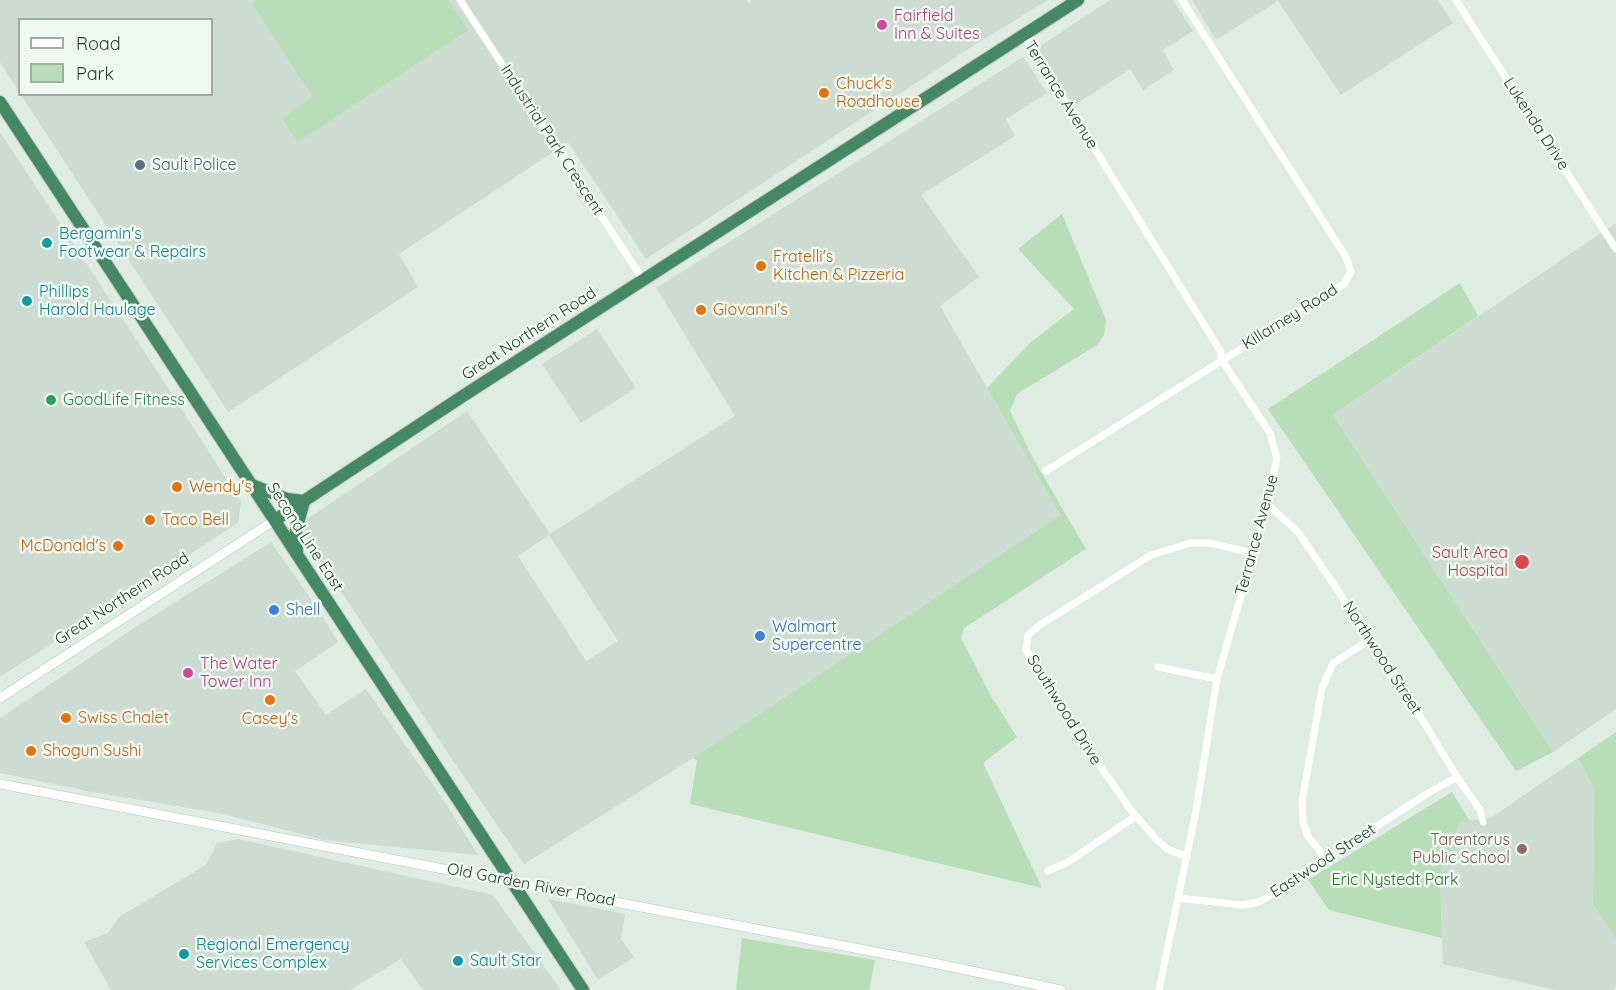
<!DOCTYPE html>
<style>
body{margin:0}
#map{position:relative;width:1616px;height:990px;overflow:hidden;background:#dfece2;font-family:Quicksand,sans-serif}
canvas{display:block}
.legend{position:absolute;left:18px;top:18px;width:195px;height:78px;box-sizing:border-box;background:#f0f8f2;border:2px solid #9cada3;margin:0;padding:8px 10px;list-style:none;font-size:18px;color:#1f3d2c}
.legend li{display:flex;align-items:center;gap:12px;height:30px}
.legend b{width:30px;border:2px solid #9cada3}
</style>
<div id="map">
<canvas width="1616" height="990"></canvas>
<ul class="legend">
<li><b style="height:8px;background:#fff"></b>Road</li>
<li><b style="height:16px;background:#b8deb7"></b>Park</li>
</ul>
</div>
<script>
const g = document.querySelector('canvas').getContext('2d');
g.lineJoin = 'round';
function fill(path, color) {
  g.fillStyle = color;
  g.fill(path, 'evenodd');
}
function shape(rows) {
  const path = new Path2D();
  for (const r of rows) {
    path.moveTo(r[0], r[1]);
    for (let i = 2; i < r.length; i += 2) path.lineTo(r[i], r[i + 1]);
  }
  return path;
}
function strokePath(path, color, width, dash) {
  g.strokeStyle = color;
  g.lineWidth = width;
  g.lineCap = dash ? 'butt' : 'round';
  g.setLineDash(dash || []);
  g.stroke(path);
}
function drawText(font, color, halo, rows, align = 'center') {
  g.font = font + ' Quicksand,sans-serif';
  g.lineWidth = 5;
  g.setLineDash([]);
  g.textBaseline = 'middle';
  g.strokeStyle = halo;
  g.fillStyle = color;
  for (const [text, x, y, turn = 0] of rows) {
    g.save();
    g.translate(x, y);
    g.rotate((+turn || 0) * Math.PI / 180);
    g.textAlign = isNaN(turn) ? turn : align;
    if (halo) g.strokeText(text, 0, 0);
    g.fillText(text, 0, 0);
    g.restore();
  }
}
const built = shape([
 [0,0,746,0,748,3,752,0,1048,0,968,49,646,259,568,142,399,254,418,287,228,412,21,95,212,94,212,20,20,20,19,92,0,62],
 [1110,0,1173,0,1193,31,1163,50,1174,70,1143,90,1130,69,1073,106,1037,48],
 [1192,0,1438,0,1453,23,1341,95,1278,1,1216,40],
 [1023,57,1047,93,1006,119,1015,136,921,195,979,277,940,306,1060,515,693,758,524,864,447,752,304,535,307,519,467,411,550,534,735,416,656,288],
 [549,535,618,641,586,661,518,556],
 [0,132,161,377,241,502,238,523,0,677],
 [1616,223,1616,709,1553,752,1333,415],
 [597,329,636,388,581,423,542,364],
 [271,542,318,609,338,642,295,671,326,715,366,689,445,802,478,855,324,840,224,814,92,792,0,773,0,718,131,630],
 [1578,758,1594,788,1593,905,1616,939,1616,984,1613,990,1555,990,1443,964,1440,877,1460,822,1492,817],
 [238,839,493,895,561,990,423,990,401,959,350,990,111,990,84,942,108,933,119,917,206,865,217,843],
 [548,899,625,914,621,939,634,957,598,980]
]);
const green = shape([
 [258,0,448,0,468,30,298,142,282,118,313,97,252,4],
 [1062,214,1106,320,1104,335,1097,345,1017,394,1010,411,1034,460,1086,549,964,628,961,638,991,696,1017,737,983,763,1042,888,690,804,697,760,693,758,1060,515,987,388,1031,342,1074,309,1018,249],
 [1460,283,1478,316,1333,415,1553,752,1516,771,1268,409],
 [1616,732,1616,939,1593,905,1594,788,1578,758],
 [1452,792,1470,821,1460,822,1440,877,1442,938,1329,910,1308,880],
 [742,938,875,960,869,990,736,990]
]);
const minor = shape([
 [460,0,643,280],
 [1456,0,1616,249],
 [1024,35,1221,352,1221,359,1270,433,1277,459,1263,519,1217,679,1196,811,1159,990],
 [1046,471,1344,284,1351,272,1346,257,1182,0],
 [1267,504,1298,532,1339,592,1368,641,1425,724,1457,777,1480,810,1483,822],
 [1158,667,1217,679],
 [1185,856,1167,849,1156,839,1130,809,1080,737,1026,650,1028,635,1040,625,1151,555,1190,543,1209,543,1253,553],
 [1326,859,1308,836,1303,822,1302,802,1322,688,1333,663,1368,641],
 [1048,871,1068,862,1136,816],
 [1178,898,1242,905,1259,902,1291,884,1326,859,1425,795,1457,777]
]);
const secondary = shape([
 [0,698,275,520],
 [0,784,938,964,1061,990]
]);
const trunk = shape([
 [0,102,583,990],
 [252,485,287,499,304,501],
 [275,520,466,394,1078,0],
 [297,553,296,531,304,501]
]);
const markers = [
 [882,25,6,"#d1479c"],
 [824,93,6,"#e8710a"],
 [140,165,6,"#5c6f8a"],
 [47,243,6,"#0f9aa8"],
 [761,266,6,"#e8710a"],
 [27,301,6,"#0f9aa8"],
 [701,310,6,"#e8710a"],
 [51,400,6,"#2e9e5b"],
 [177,487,6,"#e8710a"],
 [150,520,6,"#e8710a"],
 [118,546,6,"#e8710a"],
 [1522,562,8,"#e0444e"],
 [274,610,6,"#3f7fe0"],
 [760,636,6,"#3f7fe0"],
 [188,673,6,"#d1479c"],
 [270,700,6,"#e8710a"],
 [66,718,6,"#e8710a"],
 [31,751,6,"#e8710a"],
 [1522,849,6,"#8d6e63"],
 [184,954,6,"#0f9aa8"],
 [458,961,6,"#0f9aa8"]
];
const hotelNames = [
 ["Fairfield",894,16],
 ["Inn & Suites",894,34],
 ["The Water",200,664],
 ["Tower Inn",200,682]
];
const foodNames = [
 ["Chuck's",836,84],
 ["Roadhouse",836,102],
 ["Fratelli's",773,257],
 ["Kitchen & Pizzeria",773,275],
 ["Giovanni's",713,310],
 ["Wendy's",189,487],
 ["Taco Bell",162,520],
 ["McDonald's",106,546,"right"],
 ["Swiss Chalet",78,718],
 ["Casey's",270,719,"center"],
 ["Shogun Sushi",43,751]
];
const streetNames = [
 ["Terrance Avenue",1061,95,58],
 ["Lukenda Drive",1536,124,57],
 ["Industrial Park Crescent",552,140,57],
 ["Killarney Road",1290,317,-32],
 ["Great Northern Road",529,334,-33],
 ["Terrance Avenue",1257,535,-75],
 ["Second Line East",305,537,57],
 ["Great Northern Road",122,599,-33],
 ["Northwood Street",1382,658,57],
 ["Southwood Drive",1064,710,58],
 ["Eastwood Street",1323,861,-33],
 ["Old Garden River Road",531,885,11]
];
const serviceNames = [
 ["Sault Police",152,165]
];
const cultureNames = [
 ["Bergamin's",59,234],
 ["Footwear & Repairs",59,252],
 ["Phillips",39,292],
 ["Harold Haulage",39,310],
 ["Regional Emergency",196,945],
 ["Services Complex",196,963],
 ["Sault Star",470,961]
];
const leisureNames = [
 ["GoodLife Fitness",63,400]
];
const healthNames = [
 ["Sault Area",1508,553],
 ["Hospital",1508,571]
];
const shopNames = [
 ["Shell",286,610],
 ["Walmart",772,627],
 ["Supercentre",772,645]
];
const educationNames = [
 ["Tarentorus",1510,840],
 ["Public School",1510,858]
];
const parkNames = [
 ["Eric Nystedt Park",1395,880]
];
fill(built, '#cddcd1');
fill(green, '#b8deb7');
strokePath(secondary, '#b2ccbb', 10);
strokePath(trunk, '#c0c9c4', 14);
strokePath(minor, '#fff', 7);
strokePath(secondary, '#fff', 9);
strokePath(trunk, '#458864', 12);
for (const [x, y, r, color] of markers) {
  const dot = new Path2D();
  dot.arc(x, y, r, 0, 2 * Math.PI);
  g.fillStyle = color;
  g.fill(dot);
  strokePath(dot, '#f0f8f2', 2);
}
drawText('16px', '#b23c85', '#f0f8f2', hotelNames, 'left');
drawText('16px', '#c56008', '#f0f8f2', foodNames, 'left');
drawText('16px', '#1f3d2c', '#f0f8f2', streetNames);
drawText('16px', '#4e5e75', '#f0f8f2', serviceNames, 'left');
drawText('16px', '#0d838f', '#f0f8f2', cultureNames, 'left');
drawText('16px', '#27864d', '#f0f8f2', leisureNames, 'left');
drawText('16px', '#be3a42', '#f0f8f2', healthNames, 'right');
drawText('16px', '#366cbe', '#f0f8f2', shopNames, 'left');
drawText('16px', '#785e54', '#f0f8f2', educationNames, 'right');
drawText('16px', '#27762e', '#f0f8f2', parkNames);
</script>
